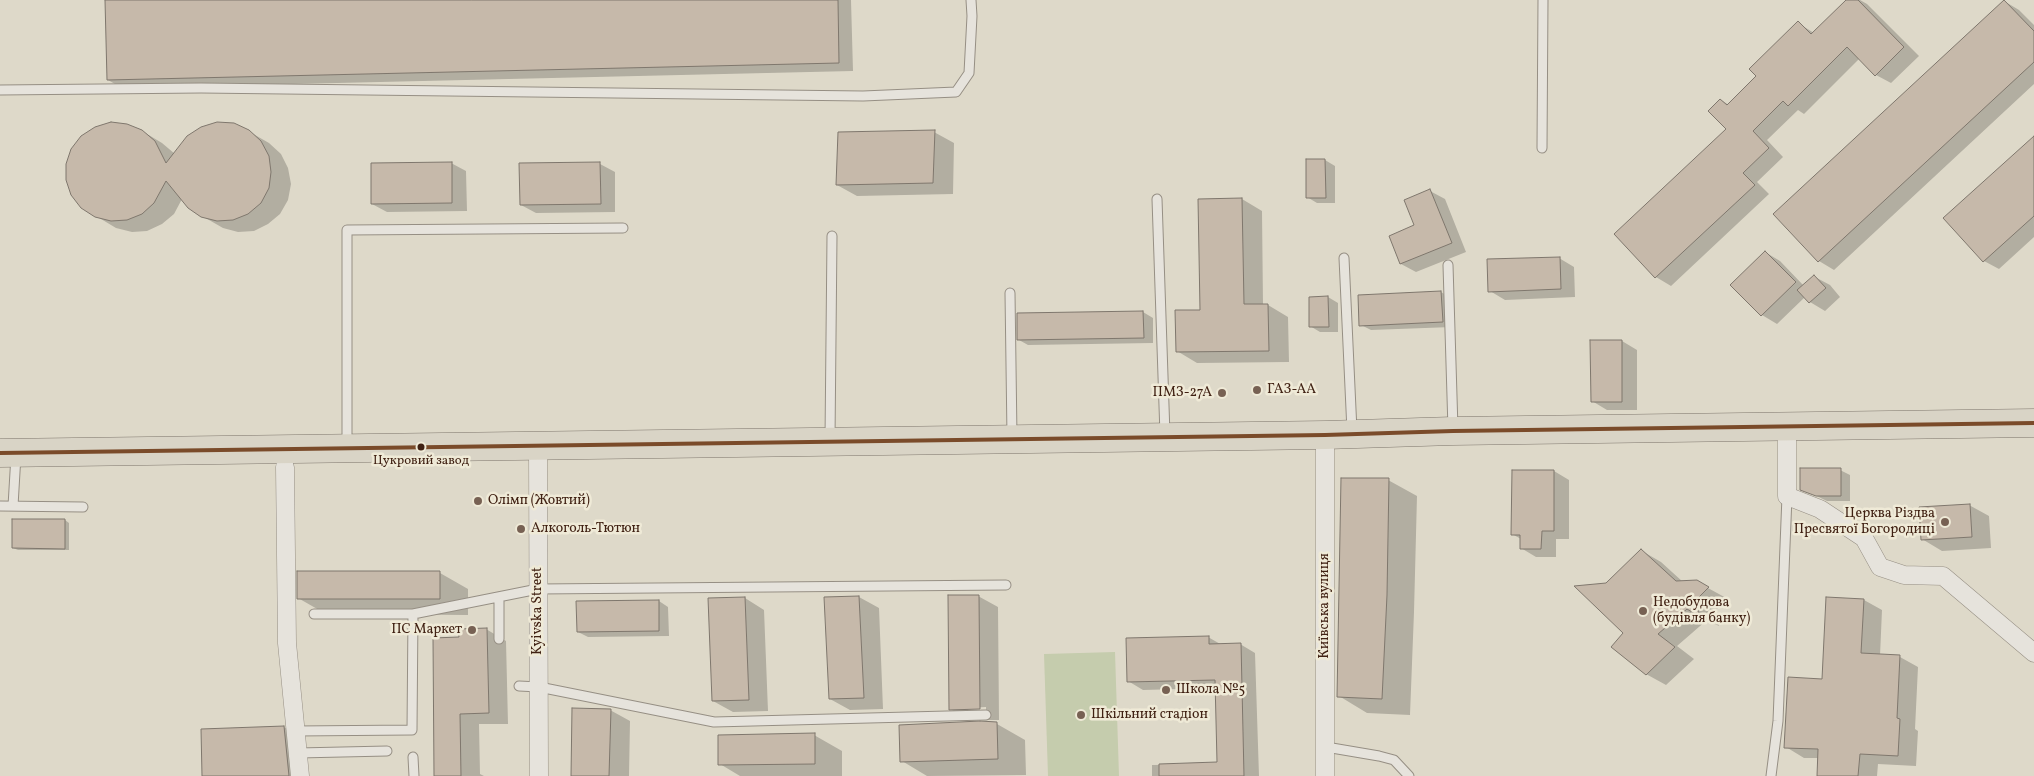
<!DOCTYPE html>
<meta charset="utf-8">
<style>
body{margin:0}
canvas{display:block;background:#ded9c9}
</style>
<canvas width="2034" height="776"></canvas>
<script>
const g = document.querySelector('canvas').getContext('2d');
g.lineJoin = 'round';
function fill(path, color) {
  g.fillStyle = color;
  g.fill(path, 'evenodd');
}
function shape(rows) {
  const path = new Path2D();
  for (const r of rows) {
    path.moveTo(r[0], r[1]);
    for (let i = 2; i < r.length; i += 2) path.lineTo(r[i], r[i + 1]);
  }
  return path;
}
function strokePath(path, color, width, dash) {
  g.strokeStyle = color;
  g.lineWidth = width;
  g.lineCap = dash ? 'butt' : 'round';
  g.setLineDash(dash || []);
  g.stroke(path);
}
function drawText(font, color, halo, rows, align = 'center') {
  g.font = font + ' Vollkorn,serif';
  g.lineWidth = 5;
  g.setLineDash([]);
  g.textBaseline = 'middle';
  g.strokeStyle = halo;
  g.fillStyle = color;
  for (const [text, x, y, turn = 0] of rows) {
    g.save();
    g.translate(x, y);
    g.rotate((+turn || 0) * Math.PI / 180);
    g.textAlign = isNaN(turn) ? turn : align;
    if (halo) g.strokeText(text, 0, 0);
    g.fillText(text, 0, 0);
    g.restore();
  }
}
const green = shape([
 [1115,652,1119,776,1048,776,1044,654]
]);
const shadow = shape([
 [106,0,851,0,853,71,122,88,108,80],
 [1847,0,1860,0,1867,4,1919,56,1891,83,1876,75,1860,58,1804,114,1798,110,1767,140,1783,157,1757,182,1769,194,1671,286,1656,277,1728,129,1721,100,1729,105,1758,76,1798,23,1814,33],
 [2004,1,2019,10,2034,25,2034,84,1834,270,1819,261,1775,214],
 [142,131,162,143,175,154,248,131,269,143,281,154,288,168,291,184,288,200,280,214,268,224,254,231,238,232,223,228,202,216,182,199,174,214,162,224,147,231,132,232,116,228,96,216],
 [934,132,954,143,953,194,857,196,837,185],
 [2034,138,2034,237,1999,269,1984,261],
 [1307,160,1325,160,1335,166,1335,203,1317,203,1307,197],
 [451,163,466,171,467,211,387,212,372,204],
 [600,164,615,172,615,212,536,213,521,205],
 [1430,191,1445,199,1466,252,1416,272,1401,264,1390,236,1416,226],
 [1242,199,1262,211,1263,305,1268,305,1288,317,1289,362,1197,363,1177,351,1201,311],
 [1765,252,1780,261,1804,286,1815,277,1830,285,1840,297,1825,311,1810,302,1805,297,1777,324,1762,315],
 [1559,258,1574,267,1575,297,1505,300,1490,291],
 [1441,292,1451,298,1452,327,1371,330,1361,325],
 [1328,297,1338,303,1338,332,1320,332,1310,326,1310,298],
 [1143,312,1153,318,1153,343,1028,345,1019,340],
 [1622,341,1637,350,1637,410,1607,410,1592,401],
 [1840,470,1850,475,1850,501,1827,501,1802,489],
 [1513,471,1554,471,1569,480,1569,539,1556,539,1556,557,1536,557,1521,548,1521,539,1512,534],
 [1388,480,1417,496,1414,612,1410,715,1367,713,1339,696],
 [1969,505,1989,516,1991,548,1942,551,1922,539],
 [65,520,69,523,69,550,18,550,13,548],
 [1642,551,1661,562,1683,582,1697,582,1728,599,1714,612,1719,626,1707,620,1677,646,1694,659,1666,685,1646,674,1624,633,1607,584],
 [440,573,468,589,468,615,326,614,298,598],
 [978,596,998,607,999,720,970,720,950,709],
 [986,707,986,710,968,710,968,708],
 [859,597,879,608,883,709,850,710,830,699],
 [745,598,764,610,768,711,733,712,713,701],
 [1864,600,1882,610,1880,656,1900,657,1918,667,1915,729,1918,731,1916,766,1878,764,1877,776,1818,776,1819,758,1804,758,1786,747,1823,680],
 [659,601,668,607,669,636,588,637,578,632],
 [486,629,506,641,508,724,479,724,480,774,484,776,435,776,460,638],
 [1208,637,1222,645,1240,644,1255,653,1259,776,1152,776,1152,765,1218,764,1216,688,1143,690,1128,681],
 [610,710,630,721,629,776,572,776],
 [997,724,1025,740,1026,775,927,776,902,761],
 [284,727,289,730,293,776,204,776],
 [814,735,842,751,842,776,740,776,720,764]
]);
const building = shape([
 [105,0,838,0,839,63,107,80,105,0],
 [1846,0,1858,0,1904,47,1875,76,1847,47,1788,106,1783,101,1753,131,1769,148,1743,173,1755,185,1655,278,1614,234,1726,129,1708,111,1720,99,1727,105,1756,76,1749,69,1798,21,1811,34,1846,0],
 [2004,0,2034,31,2034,62,1818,262,1773,214,2004,0],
 [111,122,127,124,142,130,155,141,166,163,187,136,201,127,217,122,234,123,249,130,261,141,269,156,271,172,269,188,261,203,248,214,233,220,217,221,201,217,188,208,166,181,154,203,142,214,127,220,111,221,95,217,81,208,71,195,66,180,66,164,71,149,81,136,95,127,111,122],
 [935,130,933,183,836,185,838,132,935,130],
 [2034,136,2034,216,1983,262,1943,218,2034,136],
 [1306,159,1325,159,1326,198,1306,198,1306,159],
 [452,162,452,203,371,204,371,163,452,162],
 [600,162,601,204,520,205,519,163,600,162],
 [1430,189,1452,243,1400,264,1389,236,1414,225,1404,200,1430,189],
 [1242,198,1244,304,1268,304,1269,351,1176,352,1175,310,1200,310,1198,199,1242,198],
 [1765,251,1796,282,1761,316,1730,285,1765,251],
 [1560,257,1561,289,1488,292,1487,259,1560,257],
 [1814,275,1826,288,1809,303,1797,290,1814,275],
 [1441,291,1443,322,1359,326,1358,295,1441,291],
 [1328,296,1329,327,1309,327,1309,297,1328,296],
 [1143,311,1144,338,1017,340,1017,313,1143,311],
 [1590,340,1622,340,1622,402,1591,402,1590,340],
 [1800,468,1841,468,1841,496,1816,496,1800,490,1800,468],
 [1512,470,1554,470,1554,531,1542,531,1541,549,1520,549,1520,535,1511,535,1512,470],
 [1341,478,1389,478,1387,595,1382,699,1337,697,1341,478],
 [1970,504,1972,537,1921,540,1919,507,1970,504],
 [12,519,65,519,65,549,12,548,12,519],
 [1641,549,1676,581,1697,580,1709,587,1695,601,1700,617,1687,609,1658,634,1675,647,1646,675,1611,647,1623,633,1574,586,1606,583,1641,549],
 [297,571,440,571,440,599,297,599,297,571],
 [948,595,979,595,980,709,949,710,948,595],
 [859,596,864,698,829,699,824,597,859,596],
 [745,597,749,700,712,701,708,598,745,597],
 [1826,597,1864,599,1861,653,1900,655,1897,718,1900,719,1898,756,1860,754,1858,776,1817,776,1818,749,1784,748,1788,677,1822,679,1826,597],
 [659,600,659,631,577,632,576,601,659,600],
 [487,628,489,713,460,714,461,776,434,776,433,638,459,637,458,629,487,628],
 [1209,636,1209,644,1241,643,1244,776,1159,776,1159,764,1217,762,1215,680,1127,682,1126,638,1209,636],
 [572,708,611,709,609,776,571,776,572,708],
 [980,721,997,722,998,759,900,762,899,725,980,721],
 [284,726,289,776,202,776,201,729,284,726],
 [815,733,815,764,718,765,718,735,815,733]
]);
const service = shape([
 [0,90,201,88,863,96,956,92,969,73,972,16,971,0],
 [1542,148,1543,0],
 [1157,199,1165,435],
 [1344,258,1352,431],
 [1448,265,1453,429],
 [1010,293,1012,437],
 [830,439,832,236],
 [347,445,347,230,623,228],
 [0,506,83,507],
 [13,506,16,455],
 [314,614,413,614,538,589,1006,585],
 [499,639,499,597],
 [519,686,539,687,714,722,986,715],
 [296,731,412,730,413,614],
 [1326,747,1379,756,1394,760,1409,776],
 [298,753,387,751],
 [413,757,414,776],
 [1771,776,1778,721,1787,496]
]);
const minor = shape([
 [1787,427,1787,496,1820,509,1864,538,1880,567,1904,575,1943,576,2034,653],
 [538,445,539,776],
 [285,467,287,643,300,776],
 [1325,776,1325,435]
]);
const trunk = shape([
 [0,453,1325,435,1453,431,2034,423]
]);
const bus1 = shape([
 [0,453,1325,435,1453,431,2034,423]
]);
const markers = [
 [1257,390,5,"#776153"],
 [1222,393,5,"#776153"],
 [421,447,4.5,"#402113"],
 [478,501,5,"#776153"],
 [1945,522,5,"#776153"],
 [521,529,5,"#776153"],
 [1643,611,5,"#776153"],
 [472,630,5,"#776153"],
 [1166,690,5,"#776153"],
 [1081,715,5,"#776153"]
];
const busNames = [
 ["Цукровий завод",421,462]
];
const poiNames = [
 ["ГАЗ-АА",1267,390],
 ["ПМЗ-27А",1212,393,"right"],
 ["Олімп (Жовтий)",488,501],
 ["Церква Різдва",1935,514,"right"],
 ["Пресвятої Богородиці",1935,530,"right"],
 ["Алкоголь-Тютюн",531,529],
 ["Недобудова",1653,603],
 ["(будівля банку)",1653,619],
 ["ПС Маркет",462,630,"right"],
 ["Школа №5",1176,690],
 ["Шкільний стадіон",1091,715]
];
const streetNames = [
 ["Київська вулиця",1325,606,-90],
 ["Kyivska Street",538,611,-90]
];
fill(green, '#c5ccad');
fill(shadow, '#0003');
fill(building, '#c6b9aa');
strokePath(building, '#7f776d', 1);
strokePath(service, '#968f84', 11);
strokePath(minor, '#968f84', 19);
strokePath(trunk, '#7f776d', 29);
strokePath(service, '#e6e3dc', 9);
strokePath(minor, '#e6e3dc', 18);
strokePath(trunk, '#d9d4c6', 28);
strokePath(bus1, '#7a4b2a', 4);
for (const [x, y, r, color] of markers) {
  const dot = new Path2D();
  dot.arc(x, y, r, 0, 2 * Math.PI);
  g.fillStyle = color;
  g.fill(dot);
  strokePath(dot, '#efead7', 2);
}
drawText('13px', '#402113', '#efead7', busNames);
drawText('14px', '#402113', '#efead7', poiNames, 'left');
drawText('14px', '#402113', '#efead7', streetNames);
</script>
